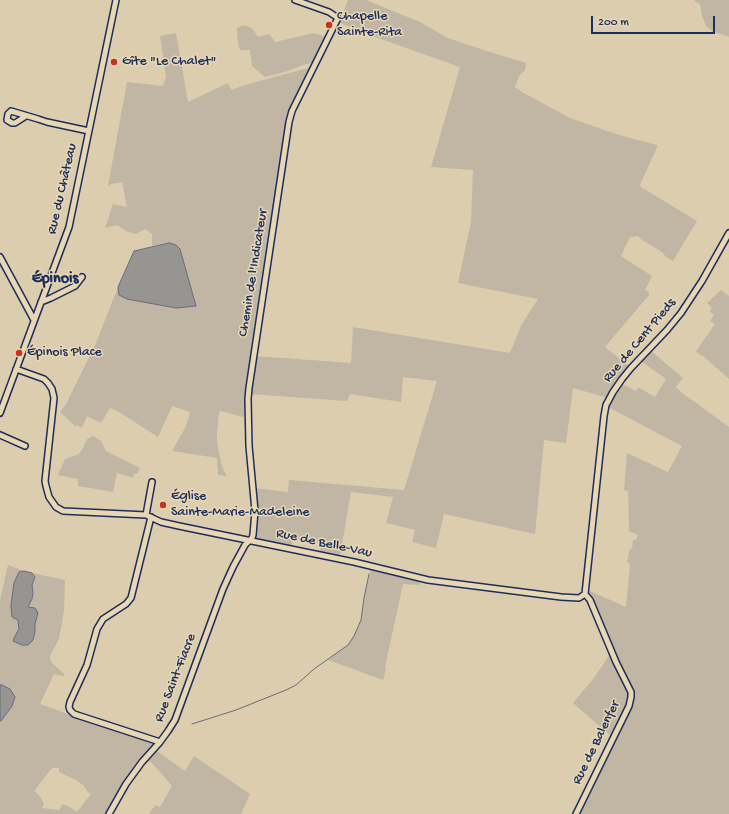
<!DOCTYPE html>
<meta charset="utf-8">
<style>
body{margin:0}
#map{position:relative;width:729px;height:814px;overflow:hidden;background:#ddcdaf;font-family:"Gochi Hand",sans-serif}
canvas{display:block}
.scale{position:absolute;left:591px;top:16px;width:124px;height:18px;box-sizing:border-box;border:2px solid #1b2f5e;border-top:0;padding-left:5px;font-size:12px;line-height:14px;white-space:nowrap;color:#1b2f5e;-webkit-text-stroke:3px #e9d7b4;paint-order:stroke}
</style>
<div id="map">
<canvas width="729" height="814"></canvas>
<div class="scale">200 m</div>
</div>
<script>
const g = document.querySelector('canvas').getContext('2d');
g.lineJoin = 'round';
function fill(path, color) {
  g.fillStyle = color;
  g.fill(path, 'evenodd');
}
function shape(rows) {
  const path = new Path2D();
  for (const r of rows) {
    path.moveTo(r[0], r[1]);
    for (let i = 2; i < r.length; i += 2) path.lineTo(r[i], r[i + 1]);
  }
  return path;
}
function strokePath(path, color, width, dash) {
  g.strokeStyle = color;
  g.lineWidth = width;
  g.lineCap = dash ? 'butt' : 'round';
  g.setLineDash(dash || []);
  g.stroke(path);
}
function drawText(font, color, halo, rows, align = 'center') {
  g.font = font + ' "Gochi Hand",sans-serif';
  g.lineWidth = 3;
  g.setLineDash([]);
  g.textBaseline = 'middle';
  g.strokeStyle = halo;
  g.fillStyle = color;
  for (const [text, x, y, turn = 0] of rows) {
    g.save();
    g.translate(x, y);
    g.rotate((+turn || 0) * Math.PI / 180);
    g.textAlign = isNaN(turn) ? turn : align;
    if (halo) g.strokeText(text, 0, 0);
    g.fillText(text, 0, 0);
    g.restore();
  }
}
const green = shape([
 [348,0,366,0,420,22,448,38,487,51,526,63,525,70,519,76,515,87,522,92,570,118,619,135,657,145,657,147,640,185,641,187,697,221,673,261,666,257,662,252,639,238,639,236,630,237,621,256,652,276,645,290,649,292,649,295,605,347,630,367,608,398,573,388,566,443,544,440,535,534,444,514,436,548,412,542,415,530,386,523,393,497,351,492,340,556,320,552,321,543,290,539,292,542,292,545,289,546,257,539,255,538,254,488,288,492,289,480,404,490,437,381,403,377,401,402,350,394,347,401,250,394,255,356,351,363,353,327,510,353,522,324,538,299,458,283,471,222,473,170,431,167,460,67,378,38,338,22,343,13],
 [695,0,729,0,729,37,712,31,706,26,702,16,700,4,694,1],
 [244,25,252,28,258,37,269,34,275,42,314,33,327,37,313,63,306,64,288,71,265,77,252,66,250,50,240,50,238,44,237,28],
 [176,33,188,102,228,83,231,90,245,85,312,67,290,112,247,418,221,411,219,412,217,434,217,441,219,453,223,469,227,476,218,475,217,458,172,451,186,426,190,412,172,406,158,437,119,412,110,408,101,423,87,416,82,428,77,425,76,427,60,412,66,404,96,343,118,287,119,295,194,298,180,249,176,245,168,243,152,246,152,234,145,229,136,234,126,231,117,225,105,228,113,204,127,207,122,182,111,184,108,186,127,82,163,86,166,77,160,36],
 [721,290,729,296,729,379,703,356,700,355,696,351,715,324,710,321,714,315,710,311,712,308,707,303],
 [651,351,683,378,676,387,681,392,729,427,729,814,578,814,634,698,634,694,614,654,588,592,590,591,626,607,630,564,627,562,630,548,632,549,633,540,636,540,638,535,629,531,628,491,624,490,627,453,668,472,682,446,608,407,615,394,622,384,636,391,638,387,655,397,666,379,641,361],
 [93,436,101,441,106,451,140,468,137,474,134,474,133,478,117,473,113,492,78,486,78,479,58,475,65,459,79,454,83,448,87,439],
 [8,565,24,571,19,572,18,620,19,629,14,638,35,632,35,624,37,618,28,607,32,599,33,593,32,585,35,577,32,573,65,580,64,611,59,639,51,654,50,658,51,662,64,674,64,676,54,674,40,704,93,723,95,725,98,725,155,742,140,761,114,800,106,814,0,814,0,721,2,720,12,706,15,697,2,685,0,685,0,600],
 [52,768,59,768,59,772,76,780,84,786,87,791,91,794,77,812,68,806,62,804,61,807,59,810,42,808,44,803,39,795,34,791],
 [371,568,420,581,420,585,403,584,385,667,386,669,383,680,328,660,342,649,348,645,359,626,361,620,364,598],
 [611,653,629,692,629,701,612,737,573,703,593,679],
 [157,751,185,771,194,756,250,794,241,814,149,814,155,805,160,807,172,786,152,763,148,761]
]);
const water = shape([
 [169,243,176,245,180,249,196,306,176,308,127,299,119,295,118,287,134,251,169,243],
 [24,571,32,573,35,577,32,585,33,593,32,599,28,607,35,608,38,613,35,624,35,632,33,640,28,645,22,645,13,641,14,638,19,629,18,620,12,617,11,605,14,583,19,572,24,571],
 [0,685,2,685,10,689,15,697,12,706,1,721,0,721,0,685]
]);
const stream = shape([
 [192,724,236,710,286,690,296,685,314,669,348,645,354,636,361,620,364,598,369,574]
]);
const minor = shape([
 [26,116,15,123,12,123,7,120,8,114,11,111,38,119,47,122,89,131],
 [0,257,34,320],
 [41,302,51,298,75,286,82,277],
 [16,369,44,379,48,383,52,389,54,398,45,481,46,486,49,497,56,507,63,511,146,515,161,522,179,526,354,562,428,580,561,597,579,598,585,594],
 [0,413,69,227,116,0],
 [0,435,25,446],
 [146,515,152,482],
 [151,517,131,598,126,604,103,619,97,629,87,665,70,702,69,707,70,710,74,714,160,742],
 [585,594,604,416,606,405,613,392,622,379,631,368,667,330,681,313,702,281,729,233],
 [109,814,126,784,142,762,160,742,168,731,175,720,223,589,233,567,245,545,252,538,253,535,255,511,249,446,248,399,249,388,289,122,292,111,338,18,329,12,295,0],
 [576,814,629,706,631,697,631,692,616,662,590,600,585,594]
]);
const markers = [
 [329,25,4,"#c8321e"],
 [114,62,4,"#c8321e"],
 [19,353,4,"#c8321e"],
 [163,505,4,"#c8321e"]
];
const poiNames = [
 ["Chapelle",337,17],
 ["Sainte-Rita",337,33],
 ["Gîte \"Le Chalet\"",122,62],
 ["Épinois Place",27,353],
 ["Église",171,497],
 ["Sainte-Marie-Madeleine",171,513]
];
const streetNames = [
 ["Rue du Château",63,189,-77],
 ["Chemin de l'Indicateur",254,273,-81],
 ["Rue de Cent Pieds",640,341,-50],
 ["Rue de Belle-Vau",324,544,12],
 ["Rue Saint-Fiacre",176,678,-69],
 ["Rue de Balenfer",597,743,-64]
];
const quarterNames = [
 ["Épinois",55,280]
];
fill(green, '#c0b6a3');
fill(water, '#979592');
strokePath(water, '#656c7d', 1);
strokePath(stream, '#656c7d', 1);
strokePath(minor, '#1b2f5e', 8);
strokePath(minor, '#e9d7b4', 5);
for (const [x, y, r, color] of markers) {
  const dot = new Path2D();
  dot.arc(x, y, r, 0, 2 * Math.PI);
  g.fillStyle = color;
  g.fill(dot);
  strokePath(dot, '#e9d7b4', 1.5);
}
drawText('14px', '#1b2f5e', '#e9d7b4', poiNames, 'left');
drawText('14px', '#1b2f5e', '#e9d7b4', streetNames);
drawText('bold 16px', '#1b2f5e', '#e9d7b4', quarterNames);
</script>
